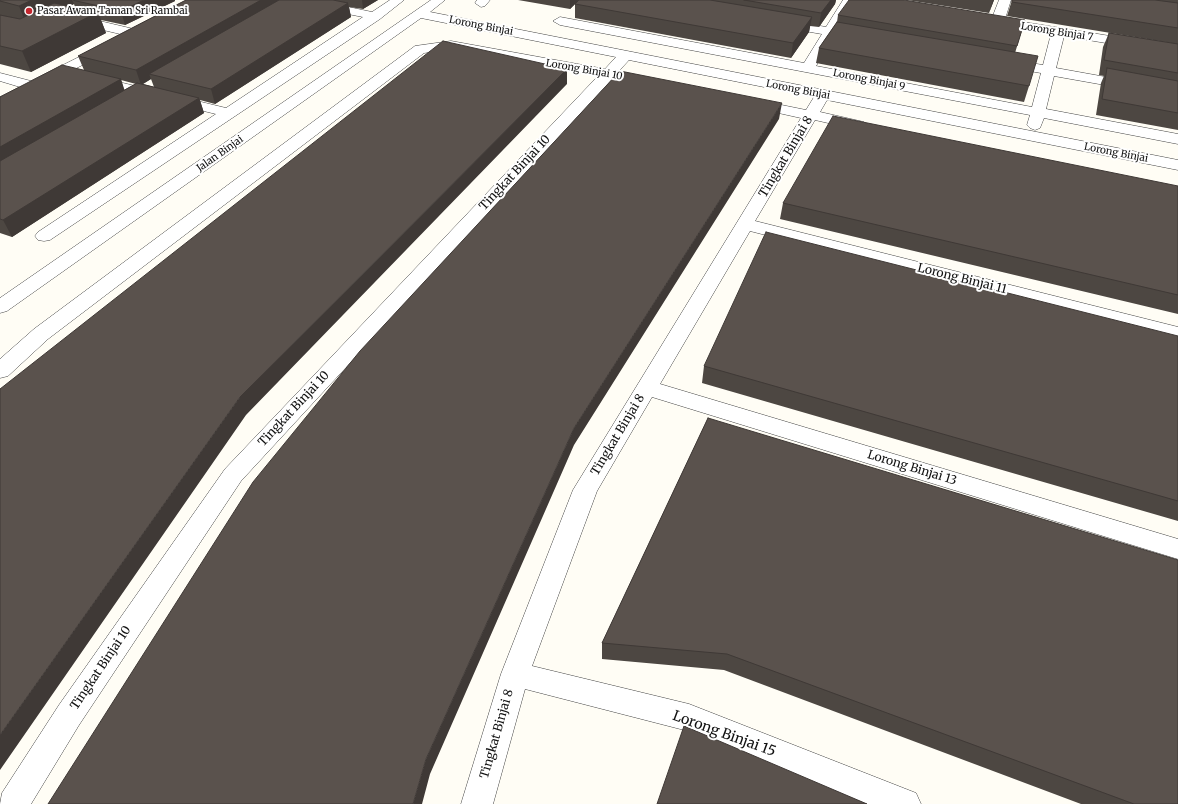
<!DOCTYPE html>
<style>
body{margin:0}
canvas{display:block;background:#fffdf5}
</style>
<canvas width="1178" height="804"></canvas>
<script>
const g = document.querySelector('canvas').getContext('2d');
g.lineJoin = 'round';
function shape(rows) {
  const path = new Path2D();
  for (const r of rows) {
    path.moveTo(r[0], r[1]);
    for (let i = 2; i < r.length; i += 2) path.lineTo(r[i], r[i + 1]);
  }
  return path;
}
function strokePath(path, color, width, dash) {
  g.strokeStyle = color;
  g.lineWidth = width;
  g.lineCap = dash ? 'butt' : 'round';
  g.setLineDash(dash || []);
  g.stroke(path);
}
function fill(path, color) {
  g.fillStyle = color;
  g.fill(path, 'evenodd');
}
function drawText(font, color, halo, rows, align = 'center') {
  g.font = font + ' Merriweather,serif';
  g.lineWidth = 4;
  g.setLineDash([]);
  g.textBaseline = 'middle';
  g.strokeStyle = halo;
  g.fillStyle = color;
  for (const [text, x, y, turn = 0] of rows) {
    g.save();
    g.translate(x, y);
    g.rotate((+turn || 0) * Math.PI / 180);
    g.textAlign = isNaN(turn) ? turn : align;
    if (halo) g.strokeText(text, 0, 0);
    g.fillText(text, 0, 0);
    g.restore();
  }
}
const minor = shape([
 [291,0,315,0,372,12,390,0,404,0,380,19,50,240,44,241,38,240,35,236,38,232,216,114,89,83,87,80,89,77,94,76,226,108,363,17,297,4,291,0],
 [431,0,445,0,430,12,1178,160,1178,170,827,100,820,112,864,122,867,125,864,128,859,130,815,120,755,221,1178,327,1178,341,750,231,660,384,1178,539,1178,559,652,397,597,491,532,666,689,704,916,793,921,804,867,804,688,731,525,689,493,804,461,804,501,674,573,490,801,118,747,106,745,103,747,100,752,99,806,110,814,97,629,60,618,72,651,78,653,81,651,84,646,85,612,79,241,481,79,725,31,804,0,804,2,793,59,705,225,469,598,76,451,49,424,53,48,339,8,376,0,378,0,359,34,329,415,46,451,41,605,69,616,57,421,18,7,311,0,313,0,298,431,0],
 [477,0,490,0,485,6,481,7,475,3,477,0],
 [843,0,855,0,838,29,865,34,867,37,865,40,860,41,834,36,816,66,1032,107,1041,73,1001,66,999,63,1001,60,1006,59,1043,65,1051,34,989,24,987,21,992,18,999,0,1011,0,1005,19,1178,47,1178,55,1064,36,1056,68,1178,90,1178,98,1054,76,1046,109,1178,134,1178,144,1044,118,1040,128,1035,130,1030,128,1027,125,1030,115,560,25,553,21,560,17,804,63,822,34,781,27,774,23,781,19,826,27,843,0],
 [74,15,138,30,140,33,138,36,133,37,69,22,68,19,74,15],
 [107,43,112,44,114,47,112,50,0,107,0,97,20,87,0,81,0,73,31,81,107,43]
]);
const wall = shape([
 [0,0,175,1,125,25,101,20,106,33,31,72,0,64],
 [74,4,75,7,69,6],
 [186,0,378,0,363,9,349,7,351,17,215,104,200,100,204,113,12,237,0,233,0,97,84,70,78,56],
 [151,79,154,87,143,84],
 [121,80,136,84,124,90],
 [518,0,836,0,835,4,819,27,810,26,809,32,791,58,575,18,575,4,570,9],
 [907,0,994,0,989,13],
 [1012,0,1178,0,1178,44,1007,16],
 [838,15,1025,20,1015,53,1029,86,1024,102,816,63,819,48,837,22],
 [1109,33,1178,44,1178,130,1096,115,1101,83,1104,76,1099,75,1103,47],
 [1178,186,1178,314,780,219,783,203],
 [1178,336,1178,521,702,383,704,366],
 [708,418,1178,804,1081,804,724,670,602,659,602,643]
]);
const shadedWall = shape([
 [32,0,76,0,72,0,74,4,27,26,19,6],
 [144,0,175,0,175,1,125,25,121,11],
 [261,0,283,0,149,74,151,79,141,85,136,70],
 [362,0,378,0,363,9],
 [570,0,579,0,570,9],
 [831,0,836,0,835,4,819,27,821,13],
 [993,0,994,0,989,13],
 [348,3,351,17,215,104,211,89],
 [98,12,106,33,31,72,22,51],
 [812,17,809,32,791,58,793,43],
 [567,69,567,84,246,415,0,770,0,735,240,397],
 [121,79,126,95,0,167,0,147],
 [199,98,204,113,12,237,3,220],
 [782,103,779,119,574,445,430,774,422,804,413,804,426,759,574,428]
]);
const building = shape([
 [0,0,32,0,19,6,0,1,0,0],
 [72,0,144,0,121,11,72,0],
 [186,0,261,0,136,70,78,56,186,0],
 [279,0,333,0,348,3,211,89,149,74,279,0],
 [579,0,710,0,812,17,793,43,575,4,579,0],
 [744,0,831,0,821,13,744,0],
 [849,0,904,0,1025,20,1017,46,838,15,849,0],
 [1012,0,1155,0,1178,3,1178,28,1012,2,1012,0],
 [54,3,98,12,22,51,0,46,0,15,20,19,54,3],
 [837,22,1038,56,1029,86,819,48,837,22],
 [1109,33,1178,44,1178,73,1104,60,1109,33],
 [443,41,567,69,240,397,0,735,0,389,443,41],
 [62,65,121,79,0,147,0,97,62,65],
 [1107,68,1178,81,1178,113,1102,99,1107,68],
 [620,71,782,103,574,428,426,759,413,804,48,804,253,482,360,351,620,71],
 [137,83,199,98,3,220,0,219,0,161,137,83],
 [833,116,1178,186,1178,295,783,203,833,116],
 [766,232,1178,336,1178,501,704,366,766,232],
 [708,418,1178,560,1178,804,1134,804,727,654,602,643,708,418],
 [684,726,867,804,657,804,684,726]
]);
const markers = [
 [29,11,4,"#c4262e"]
];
const farPoinames = [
 ["Pasar Awam Taman Sri Rambai",37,11]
];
const farStreetnames = [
 ["Lorong Binjai",481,26,11],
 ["Lorong Binjai 7",1057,32,9],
 ["Lorong Binjai 10",584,70,10],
 ["Lorong Binjai 9",869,80,11],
 ["Lorong Binjai",798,90,11],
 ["Lorong Binjai",1116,153,11],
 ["Jalan Binjai",220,154,-35]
];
const streetNames = [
 ["Tingkat Binjai 8",786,157,-59],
 ["Tingkat Binjai 10",515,173,-47],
 ["Lorong Binjai 11",962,279,14],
 ["Tingkat Binjai 10",294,409,-47],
 ["Tingkat Binjai 8",618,435,-59],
 ["Lorong Binjai 13",912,468,17],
 ["Tingkat Binjai 10",101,668,-56],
 ["Tingkat Binjai 8",497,734,-74]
];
const nearStreetnames = [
 ["Lorong Binjai 15",724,734,20]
];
strokePath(minor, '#444', 1);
fill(minor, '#fff');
fill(wall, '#4d4742');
fill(shadedWall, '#3f3936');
fill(building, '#5a524d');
strokePath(building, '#3f3936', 1);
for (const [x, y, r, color] of markers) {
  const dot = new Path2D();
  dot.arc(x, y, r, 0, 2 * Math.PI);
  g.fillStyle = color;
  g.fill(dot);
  strokePath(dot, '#fff', 1.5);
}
drawText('10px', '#111', '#fff', farPoinames, 'left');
drawText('10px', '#111', '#fff', farStreetnames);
drawText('12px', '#111', '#fff', streetNames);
drawText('14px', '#111', '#fff', nearStreetnames);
</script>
